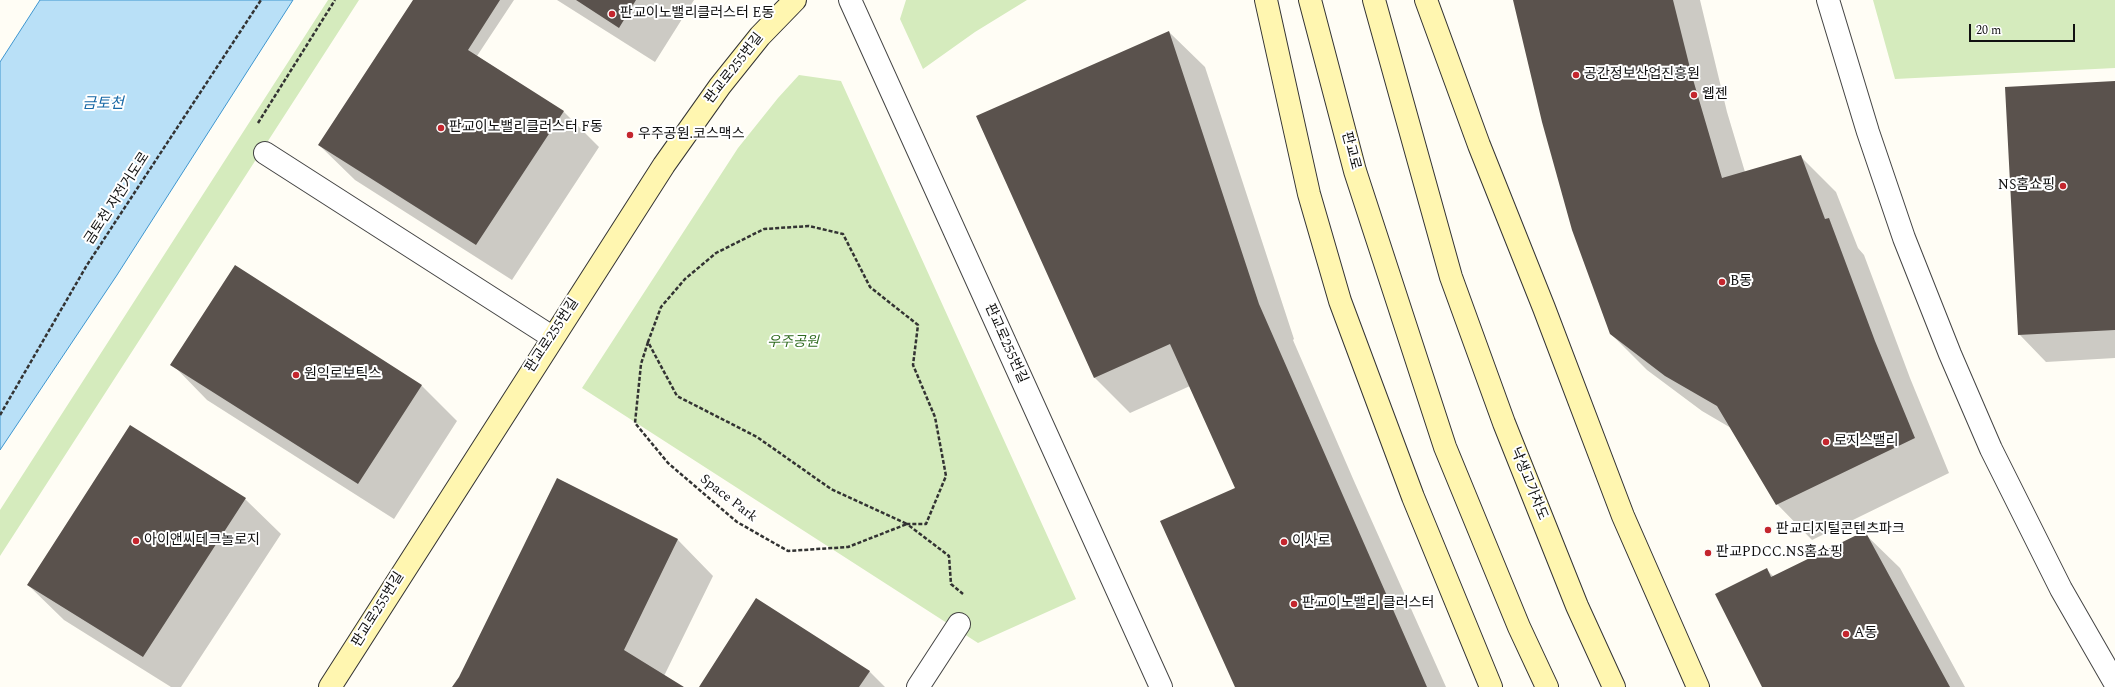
<!DOCTYPE html>
<meta charset="utf-8">
<style>
body{margin:0}
#map{position:relative;width:2115px;height:687px;overflow:hidden;background:#fffdf5;font-family:Spectral,serif}
canvas{display:block}
.scale{position:absolute;left:1969px;top:24px;width:106px;height:18px;box-sizing:border-box;border:2px solid #111;border-top:0;padding-left:5px;font-size:12px;line-height:14px;white-space:nowrap;color:#111;-webkit-text-stroke:3px #fff;paint-order:stroke}
</style>
<div id="map">
<canvas width="2115" height="687"></canvas>
<div class="scale">20 m</div>
</div>
<script>
const g = document.querySelector('canvas').getContext('2d');
g.lineJoin = 'round';
function fill(path, color) {
  g.fillStyle = color;
  g.fill(path, 'evenodd');
}
function shape(rows) {
  const path = new Path2D();
  for (const r of rows) {
    path.moveTo(r[0], r[1]);
    for (let i = 2; i < r.length; i += 2) path.lineTo(r[i], r[i + 1]);
  }
  return path;
}
function strokePath(path, color, width, dash) {
  g.strokeStyle = color;
  g.lineWidth = width;
  g.lineCap = dash ? 'butt' : 'round';
  g.setLineDash(dash || []);
  g.stroke(path);
}
function drawText(font, color, halo, rows, align = 'center') {
  g.font = font + ' Spectral,"Noto Sans KR",serif';
  g.lineWidth = 4;
  g.setLineDash([]);
  g.textBaseline = 'middle';
  g.strokeStyle = halo;
  g.fillStyle = color;
  for (const [text, x, y, turn = 0] of rows) {
    g.save();
    g.translate(x, y);
    g.rotate((+turn || 0) * Math.PI / 180);
    g.textAlign = isNaN(turn) ? turn : align;
    if (halo) g.strokeText(text, 0, 0);
    g.fillText(text, 0, 0);
    g.restore();
  }
}
const green = shape([
 [328,0,359,0,0,556,0,510],
 [906,0,1027,0,975,32,923,69,900,19],
 [1873,0,2115,0,2115,68,1895,79],
 [799,75,841,81,1076,599,978,643,582,388,738,148,778,98]
]);
const water = shape([
 [40,0,293,0,117,275,0,450,0,62,40,0]
]);
const shadow = shape([
 [414,0,514,0,477,56,564,112,599,147,512,280,355,180,319,145],
 [557,0,694,0,655,62],
 [1514,0,1700,0,1727,112,1745,172,1800,156,1836,192,1858,248,1864,255,1910,378,1949,473,1812,540,1777,504,1731,428,1702,411,1647,370,1611,334],
 [1169,32,1205,67,1294,339,1293,340,1354,481,1446,687,1236,687,1236,488,1190,386,1130,413,1095,378,977,117],
 [2115,82,2115,358,2046,362,2019,334],
 [236,267,422,386,457,421,394,519,207,400,172,364],
 [558,479,678,540,713,576,664,676,682,687,453,687,460,678],
 [245,499,281,534,181,687,171,687,64,620,28,585],
 [1864,533,1900,568,1965,687,1763,687,1767,570,1774,577],
 [869,671,885,687,700,687]
]);
const building = shape([
 [413,0,500,0,468,50,564,111,476,245,318,145],
 [576,0,636,0,619,28],
 [1513,0,1673,0,1692,76,1722,178,1801,155,1825,219,1829,218,1875,341,1915,438,1776,505,1717,406,1665,376,1610,334,1572,230,1542,122],
 [1169,31,1259,304,1427,687,1235,687,1160,521,1235,488,1170,344,1094,378,976,116],
 [2115,81,2115,330,2018,335,2005,87],
 [235,265,422,385,358,484,170,365],
 [130,425,246,498,143,657,27,585],
 [557,478,678,539,624,650,684,687,452,687,459,677],
 [1865,531,1950,687,1762,687,1715,594,1767,568,1771,577],
 [756,598,870,671,859,687,699,687]
]);
const path = shape([
 [258,123,335,0],
 [648,342,641,364,635,423,668,463,737,522,788,551,848,547,907,524,831,489,757,437,677,396,648,342,661,307,685,279,716,253,764,229,809,226,843,234,870,287,918,325,913,365,935,417,946,476,926,524,907,524,949,556,951,584,963,594],
 [0,415,87,265,261,0]
]);
const street = shape([
 [850,0,1161,687],
 [1828,0,1868,132,1904,238,1950,354,1991,449,2061,589,2115,683],
 [265,153,552,337],
 [918,687,959,624]
]);
const secondary = shape([
 [1266,0,1309,194,1340,301,1413,497,1491,687],
 [1310,0,1355,171,1445,447,1519,627,1547,687],
 [1374,0,1451,277,1504,423,1577,606,1614,687],
 [1426,0,1479,145,1544,308,1623,516,1698,687],
 [330,687,664,165,720,86,760,36,795,0]
]);
const markers = [
 [612,14,4,"#c4262e"],
 [1576,75,4,"#c4262e"],
 [1694,95,4,"#c4262e"],
 [441,128,4,"#c4262e"],
 [630,135,4,"#c4262e"],
 [2063,186,4,"#c4262e"],
 [1722,282,4,"#c4262e"],
 [296,375,4,"#c4262e"],
 [1826,442,4,"#c4262e"],
 [1768,530,4,"#c4262e"],
 [136,541,4,"#c4262e"],
 [1284,542,4,"#c4262e"],
 [1708,553,4,"#c4262e"],
 [1294,604,4,"#c4262e"],
 [1846,634,4,"#c4262e"]
];
const poiNames = [
 ["판교이노밸리클러스터 E동",620,14],
 ["공간정보산업진흥원",1584,75],
 ["웹젠",1702,95],
 ["판교이노밸리클러스터 F동",449,128],
 ["우주공원.코스맥스",638,135],
 ["NS홈쇼핑",2055,186,"right"],
 ["B동",1730,282],
 ["원익로보틱스",304,375],
 ["로지스밸리",1834,442],
 ["판교디지털콘텐츠파크",1776,530],
 ["아이앤씨테크놀로지",144,541],
 ["이사로",1292,542],
 ["판교PDCC.NS홈쇼핑",1716,553],
 ["판교이노밸리 클러스터",1302,604],
 ["A동",1854,634]
];
const streetNames = [
 ["판교로255번길",735,69,-52],
 ["판교로",1350,151,75],
 ["금토천 자전거도로",118,199,-57],
 ["판교로255번길",553,336,-57],
 ["판교로255번길",1005,344,66],
 ["낙생고가차도",1528,484,68],
 ["Space Park",728,499,38],
 ["판교로255번길",379,610,-58]
];
const parkNames = [
 ["우주공원",793,343]
];
const waterNames = [
 ["금토천",103,105]
];
fill(green, '#d5ebbd');
fill(water, '#b9e0f7');
strokePath(water, '#3f96cf', 1);
fill(shadow, '#0003');
fill(building, '#5a524d');
strokePath(street, '#444', 24);
strokePath(secondary, '#333', 24);
strokePath(path, '#333', 2.5, [4, 2]);
strokePath(street, '#fff', 22);
strokePath(secondary, '#fff6b0', 22);
for (const [x, y, r, color] of markers) {
  const dot = new Path2D();
  dot.arc(x, y, r, 0, 2 * Math.PI);
  g.fillStyle = color;
  g.fill(dot);
  strokePath(dot, '#fff', 1.5);
}
drawText('14px', '#111', '#fff', poiNames, 'left');
drawText('14px', '#111', '#fff', streetNames);
drawText('italic 14px', '#2f6b1f', '#fff', parkNames);
drawText('italic 15px', '#1768a6', '#fff', waterNames);
</script>
